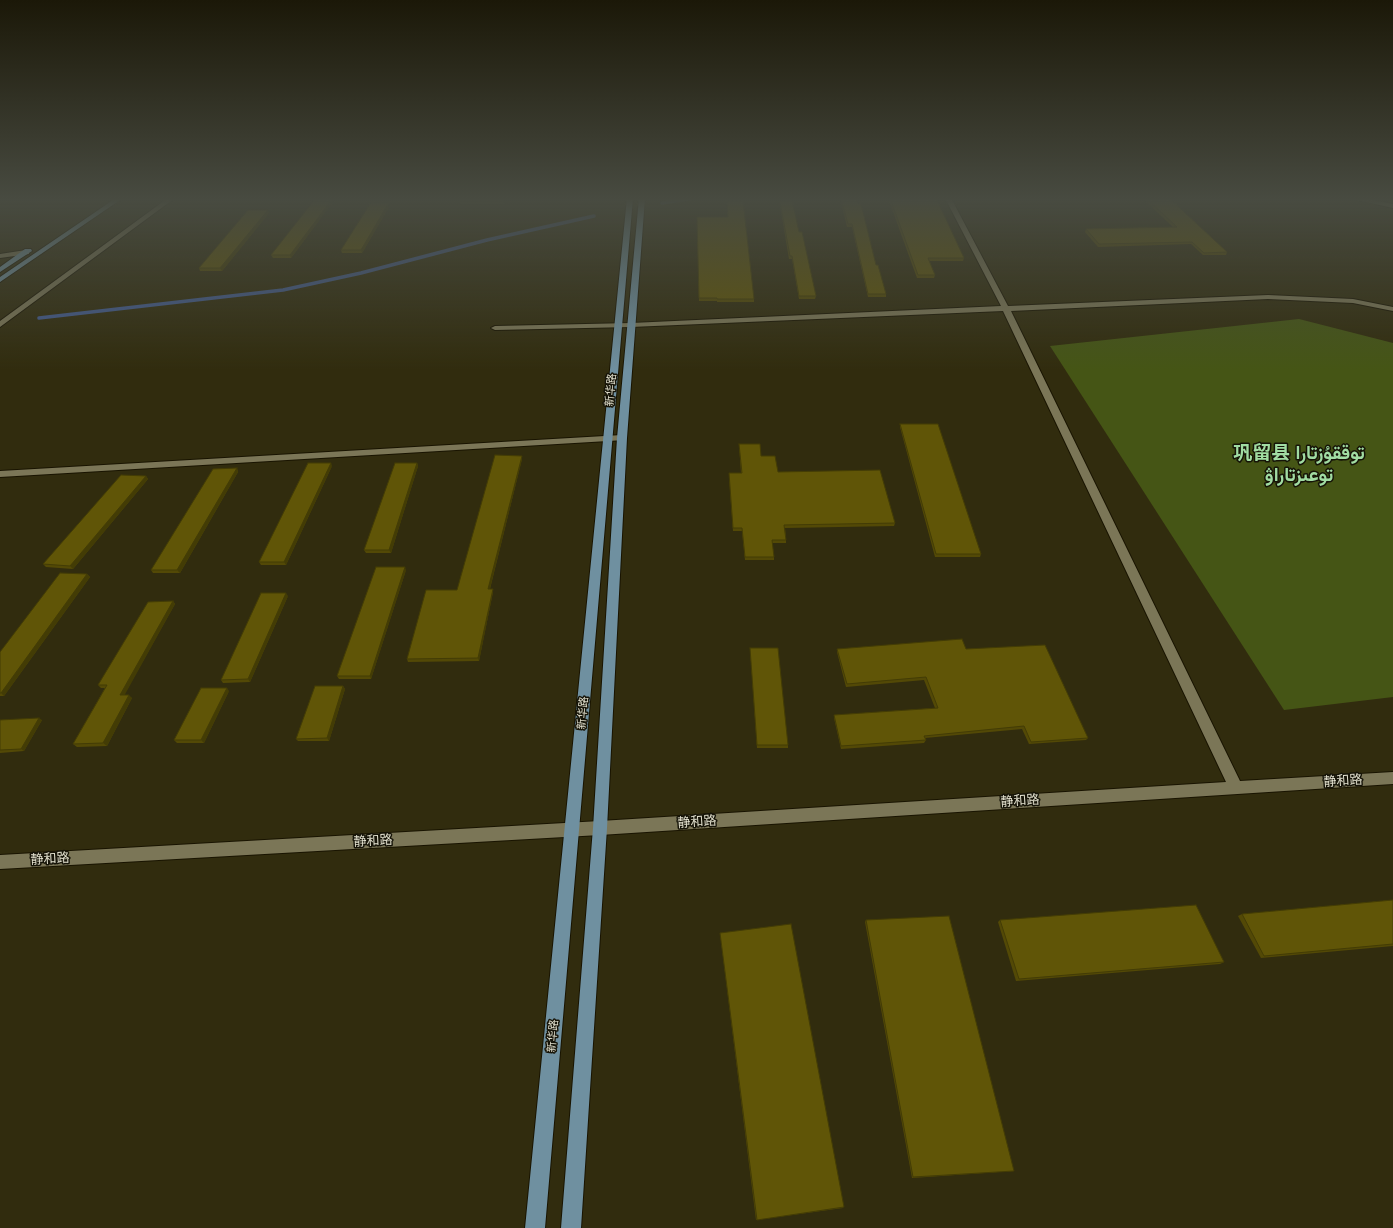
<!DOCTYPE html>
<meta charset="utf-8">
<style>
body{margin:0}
canvas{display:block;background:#312c0e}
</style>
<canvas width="1393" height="1228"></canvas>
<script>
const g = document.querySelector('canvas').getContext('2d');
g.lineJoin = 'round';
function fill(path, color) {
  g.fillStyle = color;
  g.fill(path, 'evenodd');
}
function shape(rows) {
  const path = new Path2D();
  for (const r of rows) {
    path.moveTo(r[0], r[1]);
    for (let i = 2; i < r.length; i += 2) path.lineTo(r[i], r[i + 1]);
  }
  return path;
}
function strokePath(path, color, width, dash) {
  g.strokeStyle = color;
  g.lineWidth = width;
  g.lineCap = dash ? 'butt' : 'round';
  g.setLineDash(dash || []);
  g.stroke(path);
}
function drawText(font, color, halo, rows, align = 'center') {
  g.font = font + ' Quicksand,Vazirmatn,"Noto Sans SC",sans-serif';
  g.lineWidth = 3;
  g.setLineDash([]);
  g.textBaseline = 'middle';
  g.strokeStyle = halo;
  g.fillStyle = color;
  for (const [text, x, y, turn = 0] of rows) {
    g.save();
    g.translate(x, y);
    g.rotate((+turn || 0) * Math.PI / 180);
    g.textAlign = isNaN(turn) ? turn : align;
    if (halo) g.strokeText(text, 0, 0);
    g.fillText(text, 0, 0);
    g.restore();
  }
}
const green = shape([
 [1299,319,1393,343,1393,697,1284,710,1050,346]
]);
const stream = shape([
 [662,203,695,198],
 [39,318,283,290,361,273,487,240,594,216]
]);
const minor = shape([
 [168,198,175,198,0,327,0,321,168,198],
 [945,198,951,198,1008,306,1268,295,1353,299,1393,307,1393,311,1353,303,1268,299,1011,311,1240,781,1393,772,1393,784,600,835,0,869,0,855,600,821,1226,782,1003,311,631,327,495,330,491,328,495,326,631,323,1001,306,945,198],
 [1349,198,1361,198,1393,204,1393,208,1349,198],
 [26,250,29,250,29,254,0,258,0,254,26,250],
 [622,435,627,438,625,440,0,477,0,471,622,435]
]);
const major = shape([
 [116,198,123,198,0,282,0,277,116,198],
 [627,198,633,198,545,1228,525,1228,627,198],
 [639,198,645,198,627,438,607,828,581,1228,561,1228,593,828,617,438,639,198],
 [25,249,31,249,32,251,0,272,0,267,25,249]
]);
const wall = shape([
 [316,198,335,198,335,199,291,258,273,258,271,255],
 [442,198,506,198,504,204,460,204,460,201,461,198],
 [840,198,856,198,876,265,886,294,886,297,868,297,852,227,847,227],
 [888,198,936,198,964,258,963,261,929,261,935,275,934,278,917,278],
 [1142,198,1169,198,1227,252,1226,255,1203,255,1191,244,1098,247,1085,232,1086,229,1173,227],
 [780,202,799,232,816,296,815,299,799,299,792,259,789,259,780,205],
 [388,204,389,207,362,253,342,253,341,250],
 [269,213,222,271,200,271,199,268],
 [697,217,754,299,754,302,717,302,717,301,699,301],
 [900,424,981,554,980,557,935,557,900,427],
 [739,444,761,456,778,472,895,523,894,526,785,528,786,540,786,543,772,543,774,557,774,560,745,560,742,531,733,531,729,477,729,473,741,473],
 [522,456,522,459,490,589,493,592,479,661,408,662,407,659,457,590],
 [417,463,418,466,391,553,366,553,364,550],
 [332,466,286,565,261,565,259,562],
 [237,468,238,472,180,573,153,573,151,570],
 [146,476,148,479,73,569,46,567,43,564],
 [406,570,371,679,339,679,337,676],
 [87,574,90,577,4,696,0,696,0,652],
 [288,596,250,682,223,683,221,680],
 [173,601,175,604,124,695,132,698,107,746,77,747,73,744,105,688,101,688,98,685],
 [750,648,788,745,788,748,757,748],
 [837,649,966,649,1088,738,1086,740,1029,744,1022,729,925,738,926,740,924,743,841,749,834,718,834,715,935,708,924,680,846,687,837,652],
 [343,686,345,689,329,741,298,741,296,739],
 [229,691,204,743,177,743,174,740],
 [0,720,42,720,24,751,0,753],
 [1393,900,1393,946,1261,958,1238,916,1242,914],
 [866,920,1014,1171,912,1178,865,922],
 [1000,920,1224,962,1220,964,1016,981,998,922],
 [720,933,843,1208,756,1220]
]);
const shadedWall = shape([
 [333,198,335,198,335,199,291,258,290,255],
 [504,198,506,198,504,204,503,201],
 [388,204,389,207,362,253,361,250],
 [268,210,269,213,222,271,220,268],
 [522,456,522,459,489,592,488,589],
 [331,463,332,466,286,565,284,562],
 [417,463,418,466,391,553,389,550],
 [237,468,238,472,180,573,177,570],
 [146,476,148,479,73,569,70,566],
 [405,567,406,570,371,679,370,676],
 [87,574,90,577,4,696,1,693],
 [493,589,493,592,479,661,478,658],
 [286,593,288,596,250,682,248,679],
 [173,601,175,604,123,698,120,695],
 [343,686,345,689,329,741,327,738],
 [227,688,229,691,204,743,201,740],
 [129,695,132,698,107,746,103,743],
 [39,718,42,720,24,751,21,749]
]);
const building = shape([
 [316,198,333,198,290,255,271,255,316,198],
 [461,198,504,198,503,201,460,201,461,198],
 [841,198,856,198,858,204,861,204,876,265,878,265,886,294,868,294,852,224,848,224,841,198],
 [890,198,936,198,964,258,928,258,935,275,918,275,890,198],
 [1146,198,1169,198,1227,252,1204,253,1192,242,1099,244,1086,229,1177,227,1146,198],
 [792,200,799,232,802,232,816,296,799,296,792,256,790,256,780,202,792,200],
 [727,201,743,201,754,299,717,299,717,298,699,298,697,217,728,217,727,201],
 [370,204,388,204,361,250,341,250,370,204],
 [248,210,268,210,220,268,199,268,248,210],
 [900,424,938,424,981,554,936,554,900,424],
 [739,444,760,444,761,456,775,456,778,472,880,470,895,523,784,525,786,540,772,540,774,557,745,557,742,528,733,528,729,473,742,473,739,444],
 [495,455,522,456,488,589,493,589,478,658,407,659,426,590,457,590,495,455],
 [308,463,331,463,284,562,259,562,308,463],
 [395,463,417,463,389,550,364,550,395,463],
 [237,468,177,570,151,570,213,469,237,468],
 [121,475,146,476,70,566,43,564,121,475],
 [376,567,405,567,370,676,337,676,376,567],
 [60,573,87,574,1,693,0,693,0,652,60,573],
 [261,593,286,593,248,679,221,680,261,593],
 [173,601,120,695,129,695,103,743,73,744,107,685,98,685,148,602,173,601],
 [962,639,966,649,1045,645,1088,738,1031,742,1024,726,924,736,926,740,841,746,834,715,938,708,926,677,847,684,837,649,962,639],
 [750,648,778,648,788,745,757,745,750,648],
 [315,686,343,686,327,738,296,739,315,686],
 [201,688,227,688,201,740,174,740,201,688],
 [39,718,21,749,0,750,0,720,39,718],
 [1393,900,1393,944,1264,956,1242,914,1393,900],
 [1196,905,1224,962,1019,979,1000,920,1196,905],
 [949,916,1014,1171,913,1177,866,920,949,916],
 [791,924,844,1207,757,1220,720,933,791,924]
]);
const streetNames = [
 ["新华路",611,390,-85],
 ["新华路",583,713,-85],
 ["新华路",553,1036,-85]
];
const nearStreetnames = [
 ["静和路",1343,781,-4],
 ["静和路",1020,801,-4],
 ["静和路",697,822,-4],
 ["静和路",373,841,-3],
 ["静和路",50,859,-3]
];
const townNames = [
 ["巩留县 توققۇزتارا",1299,453],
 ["توعىزتاراۋ",1299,475]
];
fill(green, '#455515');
strokePath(stream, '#425a8e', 3.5);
strokePath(minor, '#191400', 2);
strokePath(major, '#191400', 2);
fill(minor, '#7b7657');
fill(major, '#6f90a0');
fill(wall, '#534906');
fill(shadedWall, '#433c05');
fill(building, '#605507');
strokePath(building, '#433c05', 1);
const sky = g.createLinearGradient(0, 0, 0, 370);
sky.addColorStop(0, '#1b1808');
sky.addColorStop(0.54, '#484b41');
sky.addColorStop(1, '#484b4100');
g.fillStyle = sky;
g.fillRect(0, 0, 1393, 370);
drawText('11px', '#e2e0ce', '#161408', streetNames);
drawText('13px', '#e2e0ce', '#161408', nearStreetnames);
drawText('bold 19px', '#a1dca2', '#161408', townNames);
</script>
